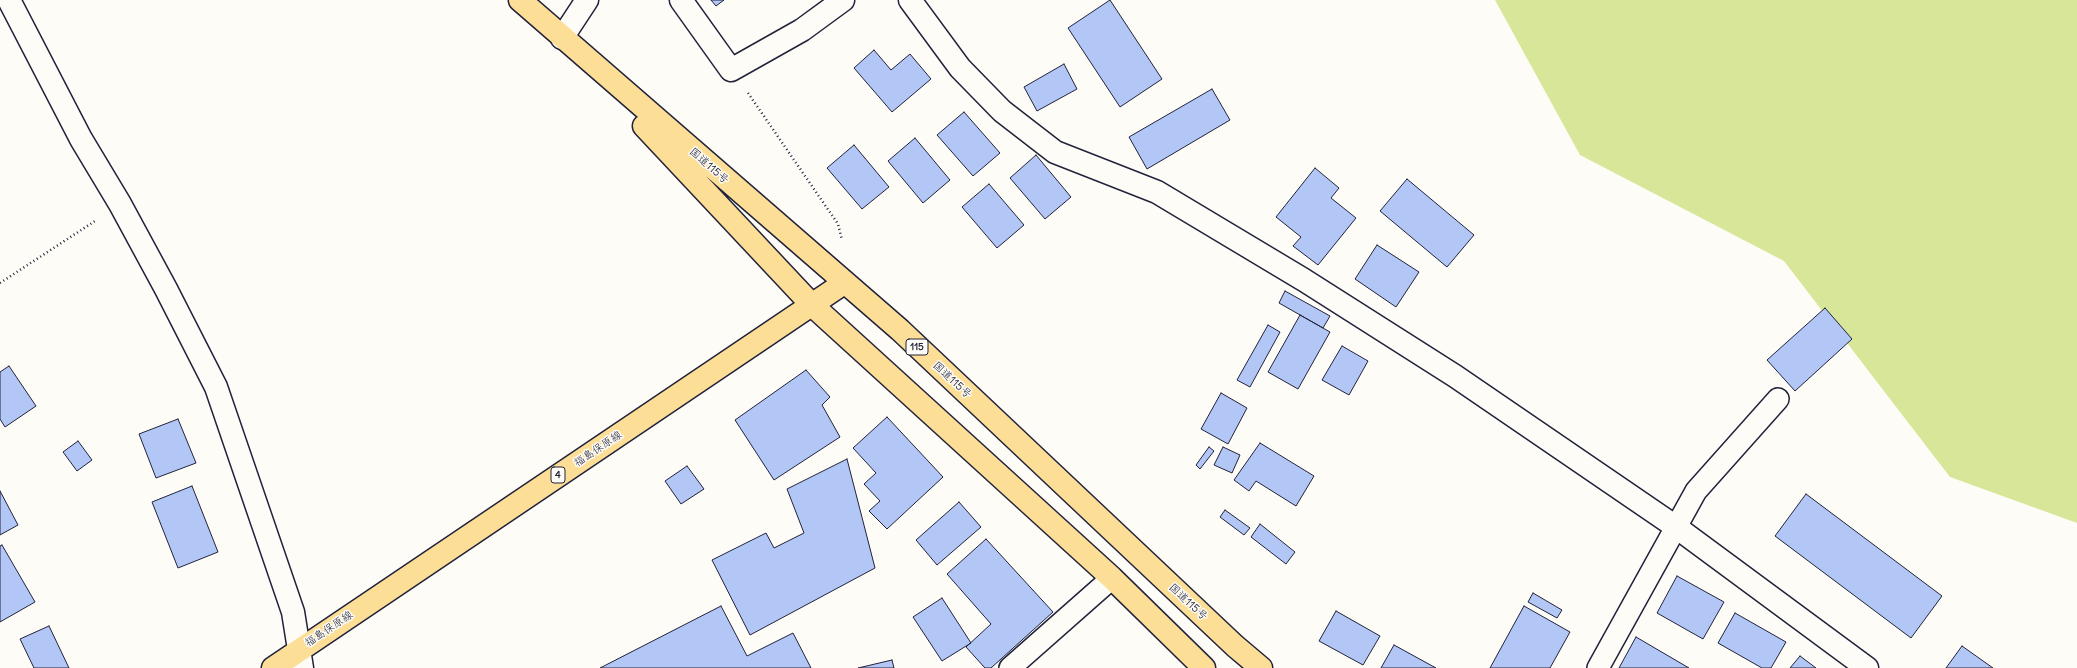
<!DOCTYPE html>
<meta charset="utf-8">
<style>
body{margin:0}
canvas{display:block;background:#fdfcf7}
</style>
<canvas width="2077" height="668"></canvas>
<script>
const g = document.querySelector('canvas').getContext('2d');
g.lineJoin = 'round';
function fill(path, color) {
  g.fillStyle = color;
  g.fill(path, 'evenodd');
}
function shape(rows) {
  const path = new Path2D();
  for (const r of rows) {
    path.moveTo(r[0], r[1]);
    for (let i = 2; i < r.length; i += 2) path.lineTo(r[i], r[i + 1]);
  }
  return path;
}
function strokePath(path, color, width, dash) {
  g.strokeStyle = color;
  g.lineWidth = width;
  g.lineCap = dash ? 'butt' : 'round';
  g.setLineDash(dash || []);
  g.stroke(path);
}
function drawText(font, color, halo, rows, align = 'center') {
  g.font = font + ' Delius,"Klee One",sans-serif';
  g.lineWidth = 3;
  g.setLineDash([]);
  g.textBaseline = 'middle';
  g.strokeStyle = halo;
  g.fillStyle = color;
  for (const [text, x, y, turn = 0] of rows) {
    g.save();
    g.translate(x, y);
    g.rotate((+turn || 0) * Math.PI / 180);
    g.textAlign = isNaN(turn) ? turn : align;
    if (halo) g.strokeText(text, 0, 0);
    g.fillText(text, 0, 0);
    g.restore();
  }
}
const green = shape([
 [1495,0,2077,0,2077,523,1950,477,1784,261,1580,155]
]);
const building = shape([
 [711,0,724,0,716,6,711,0],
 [1110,0,1162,79,1120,107,1068,28,1110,0],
 [874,50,891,70,910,54,931,79,892,112,854,68,874,50],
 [1064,64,1077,89,1037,111,1024,87,1064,64],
 [1212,89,1230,120,1147,169,1129,137,1212,89],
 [964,112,1000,153,973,176,937,135,964,112],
 [915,138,950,180,923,203,888,161,915,138],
 [854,145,889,187,862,209,827,168,854,145],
 [1036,155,1071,197,1045,219,1010,178,1036,155],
 [1315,168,1339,188,1331,198,1356,218,1318,265,1293,246,1301,237,1276,217,1315,168],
 [1407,179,1474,235,1447,267,1380,211,1407,179],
 [989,184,1024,225,997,248,962,207,989,184],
 [1377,245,1419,272,1396,307,1355,279,1377,245],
 [1285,291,1330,316,1323,328,1279,303,1285,291],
 [1825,308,1852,339,1795,391,1767,360,1825,308],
 [1300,315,1330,332,1298,389,1268,372,1300,315],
 [1268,325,1280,332,1250,387,1237,380,1268,325],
 [1342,346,1368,361,1349,395,1322,380,1342,346],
 [9,366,36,406,5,427,0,419,0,372,9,366],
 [806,370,830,397,822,405,840,437,774,480,735,420,806,370],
 [1221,393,1247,408,1228,444,1201,429,1221,393],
 [887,417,943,477,887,529,869,511,880,501,864,484,876,473,853,448,887,417],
 [178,419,196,463,156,478,139,434,178,419],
 [78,441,92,460,77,471,63,452,78,441],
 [1260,443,1314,476,1296,506,1256,481,1249,491,1234,480,1260,443],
 [1209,447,1214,451,1200,469,1196,465,1209,447],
 [1223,447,1240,455,1232,473,1214,465,1223,447],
 [847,459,875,568,750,635,712,560,766,533,774,548,804,533,787,489,847,459],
 [687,466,704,489,681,504,665,481,687,466],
 [192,486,218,552,178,568,152,502,192,486],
 [0,491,18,525,0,535,0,491],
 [1806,494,1942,596,1911,638,1775,536,1806,494],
 [959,502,981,527,937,565,916,540,959,502],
 [1225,510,1250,528,1244,535,1220,517,1225,510],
 [1260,524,1295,552,1286,564,1251,537,1260,524],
 [986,539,1053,612,991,668,985,668,966,647,991,624,947,574,986,539],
 [2,545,35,602,0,622,0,546,2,545],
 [1677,576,1724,602,1703,639,1657,613,1677,576],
 [1533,593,1562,610,1557,618,1528,602,1533,593],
 [942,598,971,643,942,661,913,617,942,598],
 [721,606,747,656,793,633,811,668,600,668,721,606],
 [1524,606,1570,632,1550,668,1490,668,1524,606],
 [1336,611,1380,636,1363,665,1319,641,1336,611],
 [1735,613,1786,642,1771,668,1762,668,1718,643,1735,613],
 [49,626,69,668,34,668,20,639,49,626],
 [1636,637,1689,668,1619,668,1636,637],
 [1394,645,1436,668,1381,668,1394,645],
 [1962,646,1993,668,1946,668,1962,646],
 [1800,656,1816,668,1790,668,1800,656],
 [892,660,894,668,858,668,892,660]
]);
const path = shape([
 [748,93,838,224,842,240],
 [0,283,95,221]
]);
const service = shape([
 [1010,668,1112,578],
 [1598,668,1696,491,1778,399]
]);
const minor = shape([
 [9,0,81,139,120,204,166,289,216,387,293,612,302,668],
 [681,0,731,70,802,30,843,0],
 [910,0,960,68,1002,111,1055,152,1157,192,1304,280,1455,376,1676,527,1867,668],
 [562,38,587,0]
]);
const primary = shape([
 [273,668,844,283]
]);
const trunk = shape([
 [520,0,900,330,1235,646,1261,668],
 [644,126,812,305,1112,578,1204,668]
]);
const shields = [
 [917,347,22],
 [558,475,14]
];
const shieldNames = [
 ["115",917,347],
 ["4",558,475]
];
const streetNames = [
 ["国道115号",709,166,41],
 ["国道115号",952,380,43],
 ["福島保原線",598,449,-34],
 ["国道115号",1188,602,43],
 ["福島保原線",329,629,-34]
];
fill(green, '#d8e699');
fill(building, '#b2c7f6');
strokePath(building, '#22223b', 1);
strokePath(service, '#22223b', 24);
strokePath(minor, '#22223b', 25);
strokePath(primary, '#22223b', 25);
strokePath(trunk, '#22223b', 25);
strokePath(path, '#22223b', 2.5, [1, 3]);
strokePath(service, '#fdfcf7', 21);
strokePath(minor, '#fdfcf7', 22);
strokePath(primary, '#fcde96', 22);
strokePath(trunk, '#fcde96', 22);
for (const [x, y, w] of shields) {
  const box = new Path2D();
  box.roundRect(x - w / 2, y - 8, w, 16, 3);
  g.fillStyle = '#fdfcf7';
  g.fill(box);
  strokePath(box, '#22223b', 1);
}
drawText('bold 10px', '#22223b', null, shieldNames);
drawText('11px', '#22223b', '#fdfcf7', streetNames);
</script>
